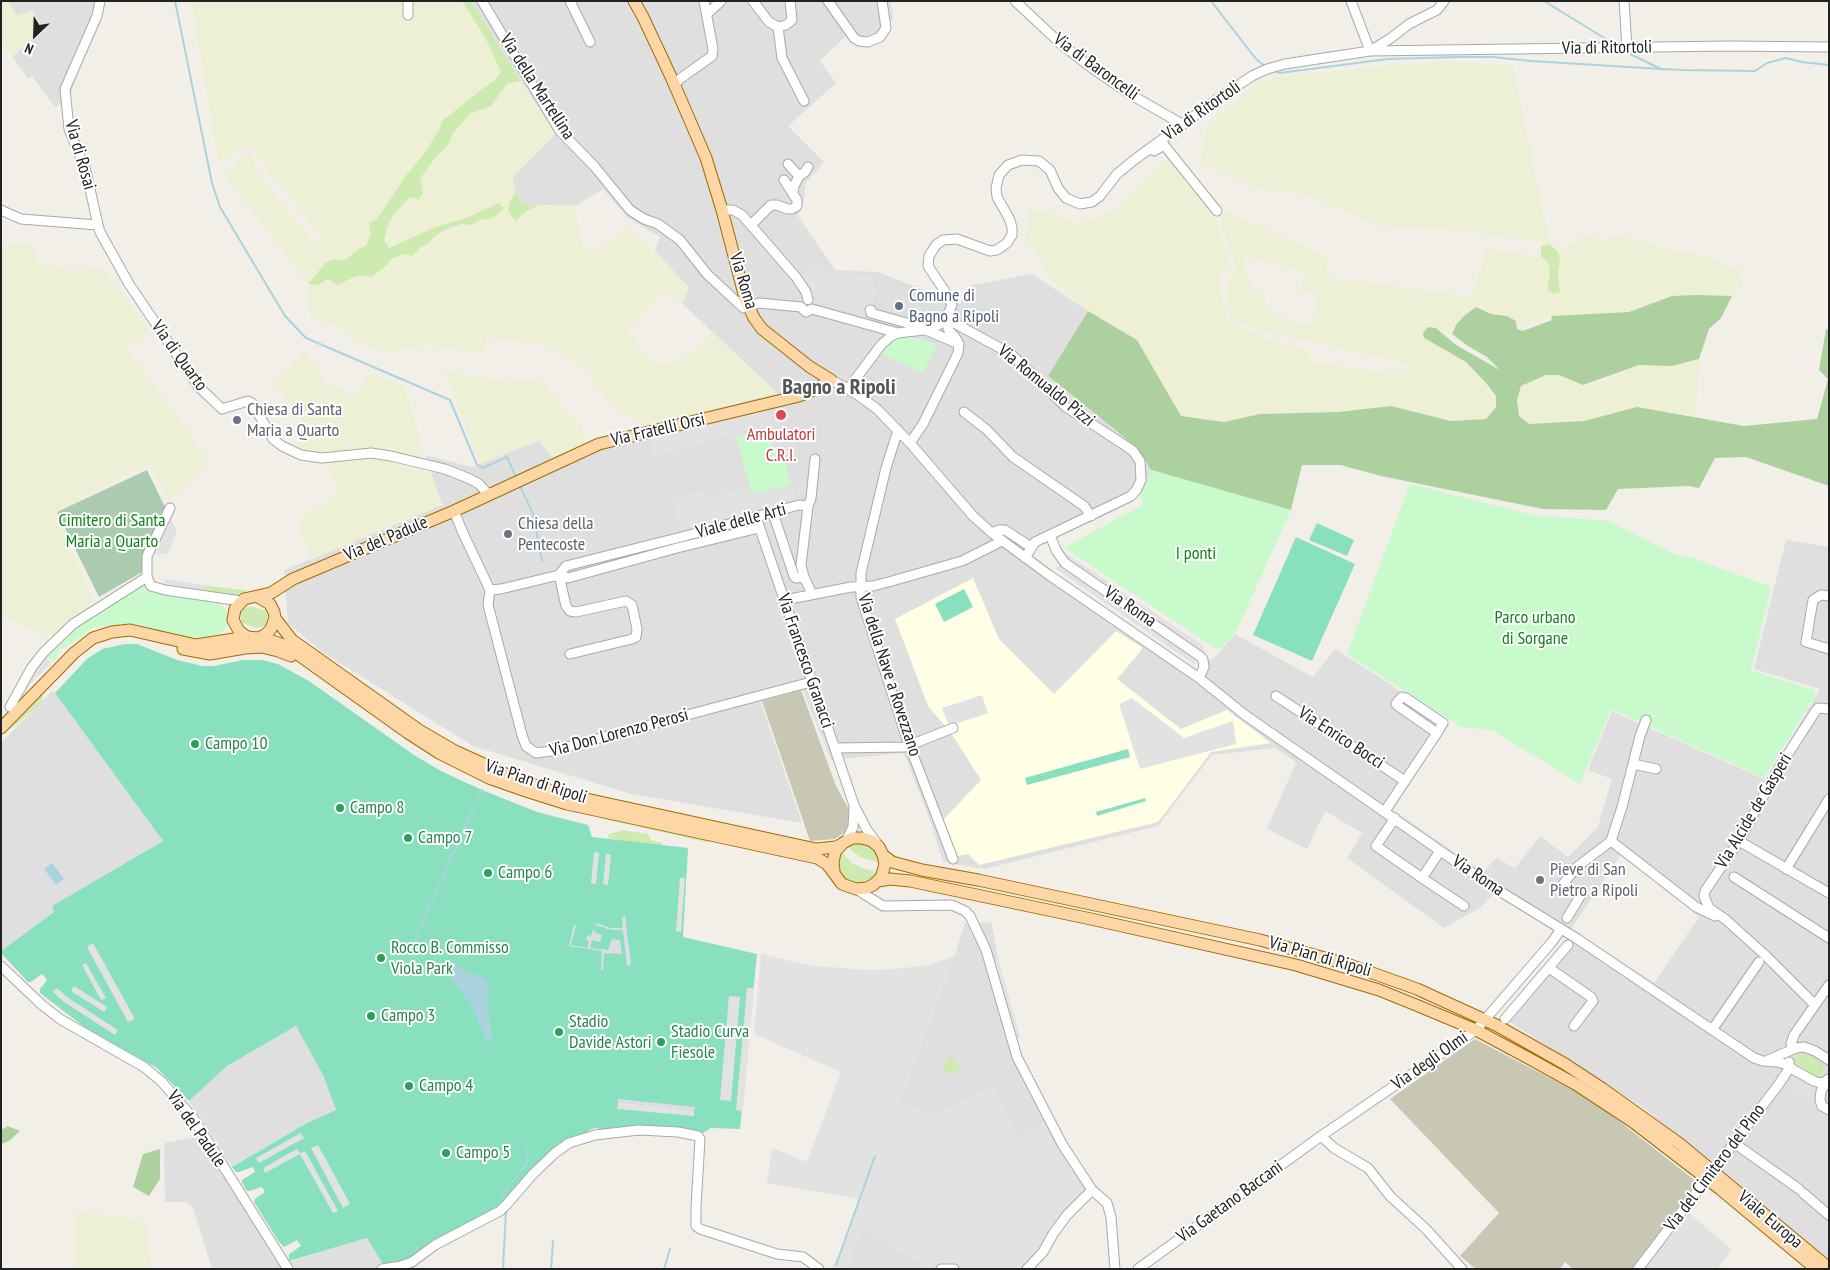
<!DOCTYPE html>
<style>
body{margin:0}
#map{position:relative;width:1830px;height:1270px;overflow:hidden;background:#f2efe9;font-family:"PT Sans Narrow",sans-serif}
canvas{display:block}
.frame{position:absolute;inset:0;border:2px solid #222;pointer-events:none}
.north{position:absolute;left:10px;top:10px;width:50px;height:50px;-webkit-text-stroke:4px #fff;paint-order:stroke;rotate:204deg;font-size:14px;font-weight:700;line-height:20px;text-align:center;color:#222}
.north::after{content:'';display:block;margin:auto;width:18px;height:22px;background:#222;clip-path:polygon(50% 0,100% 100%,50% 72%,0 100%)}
</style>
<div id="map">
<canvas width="1830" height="1270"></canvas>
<div class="frame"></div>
<div class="north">N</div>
</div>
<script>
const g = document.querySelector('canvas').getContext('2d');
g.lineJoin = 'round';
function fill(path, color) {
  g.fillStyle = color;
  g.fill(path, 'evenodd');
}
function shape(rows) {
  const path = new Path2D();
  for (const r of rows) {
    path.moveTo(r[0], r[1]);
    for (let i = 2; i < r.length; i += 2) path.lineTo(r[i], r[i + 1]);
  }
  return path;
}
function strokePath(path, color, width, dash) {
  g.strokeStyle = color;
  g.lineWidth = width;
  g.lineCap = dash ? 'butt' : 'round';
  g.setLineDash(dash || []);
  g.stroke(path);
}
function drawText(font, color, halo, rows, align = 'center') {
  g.font = font + ' "PT Sans Narrow",sans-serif';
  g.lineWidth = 4;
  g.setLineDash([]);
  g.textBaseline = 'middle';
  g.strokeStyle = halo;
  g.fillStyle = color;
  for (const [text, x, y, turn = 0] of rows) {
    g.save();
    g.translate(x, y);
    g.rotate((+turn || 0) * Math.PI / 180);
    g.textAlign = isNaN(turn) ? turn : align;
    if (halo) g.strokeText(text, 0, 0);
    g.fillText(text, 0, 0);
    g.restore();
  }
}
const residential = shape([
 [7,1,102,1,98,22,68,100,55,107,32,76,28,79,12,56,45,30,16,15],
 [471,1,891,1,893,17,883,41,864,46,846,36,820,61,836,83,788,126,824,162,805,184,804,202,798,216,835,270,878,272,960,304,972,285,1032,274,1088,311,1048,376,1123,436,1142,455,1151,470,1143,492,1132,502,1100,518,1016,556,1197,679,1203,660,1213,659,1235,634,1313,677,1335,649,1390,684,1449,724,1393,810,1483,872,1496,858,1515,868,1540,836,1568,857,1596,829,1597,830,1612,779,1588,770,1612,711,1766,780,1820,689,1754,669,1786,540,1829,547,1829,1261,1644,1108,1505,1019,1574,932,1654,983,1699,917,1626,847,1571,929,1501,887,1481,907,1444,928,1347,858,1362,833,1325,811,1307,849,1267,829,1296,762,1275,748,1212,755,1158,826,984,869,943,862,932,826,904,753,831,760,802,688,760,700,802,823,631,794,473,746,322,652,288,623,284,570,442,505,425,455,472,467,540,440,553,458,606,436,777,393,682,303,689,288,655,251,660,237,628,218,603,189,575,206,520,204,512,178,555,134],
 [51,692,55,693,163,841,52,906,54,912,1,951,1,743],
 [991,922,1014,1039,1052,1118,1017,1138,991,1087,933,1115,899,1103,955,955,965,923],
 [296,1026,323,1075,336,1110,307,1123,232,1167,189,1101,227,1066],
 [201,1136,285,1269,212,1269,193,1207,187,1202,165,1202,164,1147,165,1143],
 [862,1229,932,1269,846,1269],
 [367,1238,384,1266,374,1269,293,1269,288,1262]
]);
const education = shape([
 [973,578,999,639,1054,694,1116,631,1143,648,1117,679,1181,729,1227,710,1271,743,1211,752,1158,822,979,865,968,854,957,856,943,820,981,780,951,733,928,706,895,619]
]);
const construction = shape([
 [801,690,836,786,852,815,849,829,835,839,810,841,762,701],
 [1475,1039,1592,1100,1697,1182,1633,1269,1573,1269,1565,1262,1560,1269,1476,1269,1460,1256,1499,1213,1390,1099]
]);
const farmland = shape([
 [1,1,7,1,17,15,32,10,45,31,12,56,1,40],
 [191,1,462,1,486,39,501,71,494,81,483,88,442,121,439,130,423,155,407,174,377,219,366,246,360,248,349,258,317,271,309,284,317,285,328,279,347,282,357,276,372,277,387,265,391,259,404,254,412,255,421,247,428,244,436,235,449,228,462,224,471,225,480,220,493,218,503,209,499,203,468,217,433,228,388,248,384,240,388,225,396,212,410,196,419,200,423,192,420,179,434,159,448,145,454,132,470,113,491,106,507,84,521,81,555,134,512,178,516,191,509,203,520,217,527,211,539,205,575,206,582,246,595,251,604,247,626,227,655,251,689,288,682,303,664,290,628,330,647,358,660,363,675,362,692,353,712,332,777,393,644,427,603,398,606,393,592,383,593,377,588,370,573,362,557,350,542,344,487,337,485,354,428,345,390,352,376,350,329,322,311,320,308,284,224,174,236,165,239,158,249,151,257,172,312,241,321,248,327,244,325,238,313,226,285,189,272,177,262,158,249,146,242,146,219,164],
 [1440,61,1513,66,1550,244,1457,230,1380,226,1304,194,1259,189,1200,161,1207,129,1244,94,1264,80,1292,75],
 [1168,158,1214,217,1230,262,1219,279,1220,291,1228,323,1253,331,1268,340,1309,351,1311,362,1391,374,1411,374,1414,368,1409,364,1272,333,1233,320,1226,293,1228,282,1236,266,1220,222,1225,211,1329,257,1325,277,1468,296,1474,292,1486,249,1541,256,1548,263,1550,275,1547,290,1560,292,1558,252,1586,235,1601,240,1620,235,1680,253,1686,250,1741,270,1743,284,1732,296,1672,296,1629,312,1551,316,1526,323,1516,321,1507,316,1491,314,1476,307,1456,325,1452,334,1428,327,1424,338,1466,362,1486,383,1496,396,1496,407,1486,419,1451,421,1391,406,1338,412,1260,414,1224,422,1181,416,1137,340,1088,311,1048,276,1045,268,1035,252,1035,249,1023,244,1029,228,1029,209,1056,215,1077,225,1111,212],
 [1243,256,1305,272,1300,292,1318,295,1316,316,1321,317,1317,324,1297,324,1277,315,1265,306,1266,299,1253,287,1247,275],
 [1,244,33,245,38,263,72,271,101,268,127,299,150,332,126,347,210,462,169,500,149,463,54,512,93,601,52,636,37,633,6,617,1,624],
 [304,351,314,363,327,386,341,387,346,394,352,397,359,391,367,373,404,386,425,455,367,449,350,449,335,453,320,453,295,448,303,424,275,383],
 [1699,359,1696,417,1637,407,1584,421,1529,424,1519,416,1517,400,1521,386,1546,375,1559,375,1585,388,1606,381,1640,365,1672,366],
 [444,371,509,382,522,379,536,379,545,384,573,419,582,426,586,444,553,458,539,440,480,464],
 [355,458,388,461,412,469,431,473,442,505,312,559,303,538,297,529,298,523,312,508,329,502,339,488,326,462],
 [74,1212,122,1216,129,1220,147,1224,151,1269,74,1269]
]);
const grass = shape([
 [462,1,471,1,521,81,507,84,491,106,470,114,454,132,448,145,434,159,420,179,423,192,419,200,410,197,396,212,388,225,384,240,389,248,433,228,468,217,499,203,504,208,493,218,480,220,471,225,462,224,449,228,436,235,428,244,421,247,412,256,404,254,391,259,387,265,372,277,357,276,337,285,328,279,317,285,308,284,325,263,334,259,339,261,348,258,360,248,366,246,371,234,369,223,377,219,407,174,423,155,439,130,442,121,483,88,494,81,501,72,486,39],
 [516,191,521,204,539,205,527,211,515,221,508,211,509,203],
 [1550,244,1558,252,1560,262,1558,272,1560,292,1554,294,1547,290,1550,275,1548,263,1541,256,1541,246],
 [204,585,233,589,247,590,236,596,203,591],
 [248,607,254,607,266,611,268,620,265,626,255,628,241,622,241,612,244,608],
 [40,693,43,695,41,703,13,727,5,730],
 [586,811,718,840,706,842,604,819],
 [623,830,648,834,651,840,662,843,662,849,608,838,609,834],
 [854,842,869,845,876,852,879,863,860,857,852,851,846,845],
 [841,852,853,864,865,869,877,872,875,876,868,882,858,884,848,882,841,876,837,867],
 [1806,1053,1811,1054,1822,1062,1824,1071,1821,1077,1816,1077,1794,1062,1797,1055],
 [948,1054,949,1054,961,1067,960,1069,941,1076]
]);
const forest = shape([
 [1696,295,1732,296,1721,318,1709,329,1699,359,1672,366,1639,365,1583,385,1559,375,1546,375,1521,386,1517,400,1519,416,1529,424,1584,421,1637,407,1744,426,1817,419,1828,379,1819,370,1826,329,1829,330,1829,486,1746,457,1715,458,1699,488,1689,486,1618,489,1606,510,1543,509,1381,476,1340,465,1302,465,1291,510,1151,470,1142,455,1123,436,1048,376,1088,311,1137,340,1181,416,1224,422,1260,414,1338,412,1391,406,1451,421,1486,419,1496,407,1496,396,1486,383,1466,362,1424,338,1423,333,1428,327,1436,328,1456,345,1500,370,1487,357,1468,346,1452,334,1456,325,1464,316,1476,307,1491,314,1507,316,1516,321,1517,329,1523,331,1552,320,1551,316,1629,312,1672,296],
 [8,1126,20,1131,9,1141,1,1144,1,1130],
 [160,1149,160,1179,149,1196,133,1187,143,1154]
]);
const cemetery = shape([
 [147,470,167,511,144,571,99,597,57,512]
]);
const park = shape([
 [908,336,937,344,923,373,881,354,885,348,896,340],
 [771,427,768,430,773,448,781,446,791,484,752,494,736,437],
 [1151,470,1291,510,1235,634,1218,650,1064,548,1144,504,1139,496,1143,492],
 [1410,484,1540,517,1548,516,1609,521,1677,555,1690,557,1771,587,1751,671,1815,690,1815,696,1764,778,1611,709,1580,784,1492,730,1461,727,1347,654],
 [143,581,162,593,218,603,226,609,227,613,228,625,225,629,216,636,195,640,138,625,126,624,92,628,69,645,65,648,61,648,58,653,55,662,45,656,74,626]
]);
const pitch = shape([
 [1317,523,1354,540,1347,556,1309,540],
 [1296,537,1355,564,1312,661,1253,635],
 [964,589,973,607,944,622,935,604],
 [125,644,137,644,177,660,203,666,214,666,243,660,262,660,278,664,309,681,414,755,441,771,482,790,537,812,588,825,592,837,688,848,683,937,757,954,740,1129,711,1128,701,1134,605,1131,597,1128,591,1129,578,1138,502,1205,410,1259,384,1266,367,1238,289,1261,289,1254,301,1246,297,1240,284,1247,279,1242,254,1202,255,1199,265,1192,262,1187,249,1191,246,1190,242,1182,242,1180,255,1172,253,1167,239,1172,236,1172,232,1167,307,1123,336,1110,323,1075,296,1026,227,1066,189,1101,157,1068,87,1029,40,993,40,989,47,980,42,974,31,982,28,982,1,953,1,951,54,912,52,906,163,841,55,693,87,659,102,649],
 [1128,749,1130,757,1027,785,1025,778],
 [1145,798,1146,801,1097,816,1096,812]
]);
const parking = shape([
 [814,259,833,278,851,278,861,274,871,278,875,292,868,317,819,302,812,289,801,273],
 [765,408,770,424,655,456,649,438],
 [774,427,781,446,772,448,768,430],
 [791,484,796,500,681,530,673,498,703,490,706,498,750,487,752,494],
 [169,514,177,531,168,554,150,555],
 [1067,554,1204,646,1203,653,1195,665,1056,569],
 [165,579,204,585,202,596,163,590],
 [41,652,51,663,18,696],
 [982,695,988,713,949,726,942,708],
 [1132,698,1184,738,1233,721,1236,744,1140,769,1119,704],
 [594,852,599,853,596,884,591,883],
 [606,854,611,855,608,885,603,884],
 [680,878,685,878,681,932,676,931],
 [93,943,135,1019,128,1022,87,947],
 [761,954,806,965,866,970,895,969,929,965,956,955,899,1103,933,1115,991,1086,1017,1137,1047,1121,1087,1190,1024,1269,962,1269,955,1266,932,1269,862,1229,846,1269,831,1269,840,1252,859,1199,767,1183,772,1148,807,1162,841,1072,754,1034],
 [998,958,1020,1037,1011,1038,990,961],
 [86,963,106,998,101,1000,82,965],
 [74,986,107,1007,104,1012,71,991],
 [57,988,67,997,118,1030,115,1035,64,1002,53,992],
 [747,988,754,988,743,1111,736,1110],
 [729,996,740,997,731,1101,720,1100],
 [1793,1077,1811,1087,1811,1096,1808,1100,1787,1085],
 [618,1102,694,1110,694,1116,617,1109],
 [301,1133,304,1138,259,1163,256,1158],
 [318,1145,350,1204,343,1208,311,1148],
 [297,1149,300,1153,305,1151,338,1211,333,1213,300,1154,265,1173,263,1168],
 [1689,1213,1732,1250,1717,1269,1644,1269]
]);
const plaza = shape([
 [625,916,631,964,627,966,623,930,612,930,595,925,594,932,602,935,600,942,592,940,590,948,608,950,612,939,620,940,622,954,604,953,603,970,601,970,602,951,569,946,574,925,576,925,571,945,587,948,589,941,586,940,588,935,591,936,596,923,611,928,623,928,622,918],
 [618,1099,695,1107,694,1110,618,1102]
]);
const water = shape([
 [52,863,64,879,56,885,44,869],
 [452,964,459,966,468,973,481,976,488,981,488,1011,492,1036,490,1043,487,1042,472,1006,449,976,449,968]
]);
const stream = shape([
 [175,1,212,183,220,207,285,316,306,338,450,400,477,465,483,468,507,457,516,477],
 [1211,1,1256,59,1266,67],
 [1544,1,1614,44],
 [1630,54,1661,69,1683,70,1755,71,1767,63,1786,58,1802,62,1829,65],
 [1275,71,1279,73,1388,59,1458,57,1492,57,1531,61,1661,69],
 [520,486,533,514,542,561],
 [478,798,482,790],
 [420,927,476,803],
 [415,942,418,932],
 [504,1198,503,1193,527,1163,528,1155,526,1148],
 [836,1265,875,1156],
 [503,1269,506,1210],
 [551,1269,553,1241],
 [664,1269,670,1249]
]);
const minor = shape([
 [408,1,408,15],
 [482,1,560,131,595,167,630,210,644,219,658,224,680,240,707,274,738,303,744,308,759,303,801,307,806,312,812,309,898,333],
 [570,1,590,42],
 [753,1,769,22,778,27,786,25,792,20,790,1],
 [828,1,854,38,859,41,868,42,880,37,886,28,882,1],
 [1015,1,1061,44,1093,69,1133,96,1182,124],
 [1351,1,1370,51,1391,38,1409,24,1437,10,1444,1],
 [1624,1,1627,48],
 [707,14,721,1],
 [778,27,782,58,804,101],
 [674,85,681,78,712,56,713,49,704,1],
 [1154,151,1164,145,1217,211],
 [788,164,799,176,794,186,793,193],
 [799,176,805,172,808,167],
 [1,210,21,219,98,225,100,232,129,284,198,386,222,409,248,401,252,403,273,439,282,446,301,455,322,458,371,453,391,456,445,469,470,479,479,484,489,495],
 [722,210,733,210,742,215,796,277,806,292,808,300],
 [98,225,86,171,69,129,65,89,97,16,100,1],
 [751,225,771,205,777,205,787,209,792,209,797,206,797,200,784,180],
 [870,310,871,310,871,313,914,325,959,344],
 [945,318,1011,354,1066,407,1126,446,1133,451,1140,461,1141,480,1137,489,1131,496,1035,542,1025,558],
 [831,380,855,393,877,409,910,443,973,516,992,533,1049,575,1199,678,1245,715,1488,884,1576,938,1754,1058,1763,1061,1777,1062,1789,1065],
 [848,389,881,345,891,336,898,333,932,329,940,324,949,312,952,305,948,296,928,266,929,256,936,245,943,240,957,239,990,251,997,250,1007,243,1012,235,1012,227,1009,218,997,197,996,188,999,175,1008,165,1022,160,1039,161,1050,170,1058,188,1066,198,1080,204,1092,202,1100,196,1117,174,1134,160,1216,100,1252,76,1267,69,1285,64,1370,51,1728,46,1829,47],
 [964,412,987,430,1013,457,1084,506,1091,516],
 [898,430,886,468,861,573,861,597,907,739,953,859],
 [910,443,923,424,958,353,959,344,955,337,949,331,945,318],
 [170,508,147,556,147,577,151,586,165,590,241,601],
 [454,511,463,533,490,590],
 [773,513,794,576,796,578,804,577],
 [756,517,854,805,867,830,876,842],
 [992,533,999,530,1005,530,1031,547],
 [1050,535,1056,550,1065,563,1201,657,1203,660,1204,667,1199,678],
 [559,575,566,566,586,561,685,536,799,505,808,506],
 [559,575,566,606,570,611,576,612,626,601,632,605,637,629,636,637,632,639,570,654],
 [490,590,488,605,522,735,526,746,536,753,552,751,811,682],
 [490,590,501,589,559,575,568,578,677,548,759,528],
 [812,594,804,577,801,565,808,506,811,498,815,459],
 [1829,596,1821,595,1813,600,1806,642,1829,649],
 [785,600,851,587,873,586,892,581,962,561,1002,541],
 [1276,696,1405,781],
 [10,707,32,667,44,652,73,624,147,577],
 [835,748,905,747,953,728],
 [1633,764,1656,769],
 [1385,811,1437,733,1443,723,1406,698,1402,697,1399,700,1396,704,1398,706,1437,733],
 [1395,818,1376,846,1422,878,1440,851],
 [846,841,853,827,854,808],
 [1611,841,1696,907,1715,916],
 [1739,841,1829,893],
 [1786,869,1829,799],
 [1734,877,1829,938],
 [1422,878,1464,906],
 [856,889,883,906,952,905,965,911,970,916,986,950,1017,1057,1062,1144,1092,1190,1107,1203,1111,1217,1115,1269],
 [1567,918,1581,895,1563,884,1577,867,1611,841,1622,807,1640,736,1646,720],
 [1,966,42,1005,60,1019,144,1067,162,1082,193,1118,288,1269],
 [1549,968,1591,997,1593,1001,1574,1026],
 [1815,1005,1765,955,1725,919,1709,908,1704,896,1705,891,1739,841,1777,771,1815,712,1818,708,1829,709],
 [1505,1019,1568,945],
 [1712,1030,1759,962],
 [1794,1049,1791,1044,1794,1035,1829,985],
 [1768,1060,1796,1048,1804,1047,1815,1051,1829,1060],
 [1789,1062,1789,1065,1792,1069,1814,1081,1820,1083,1827,1081],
 [1828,1079,1821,1091,1820,1100,1822,1106,1829,1110],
 [1321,1136,1334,1148,1368,1168,1390,1196,1426,1229,1462,1269],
 [1734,1143,1799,1189],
 [1803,1193,1829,1215],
 [382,1269,401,1266,412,1262,435,1245,500,1211,507,1204,533,1174,555,1153,569,1143,595,1135,639,1130,678,1132,698,1136,700,1139,696,1207,696,1226,700,1229,777,1254,803,1257,819,1269],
 [941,1269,954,1269],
 [1027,1269,1043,1252,1053,1234,1067,1215,1092,1190],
 [1138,1269,1321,1136,1476,1030,1552,942,1561,929],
 [1638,1269,1779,1084,1790,1067]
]);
const major = shape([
 [275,618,292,640,419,730,455,751,510,776,552,791,577,797,816,849,836,847,840,845],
 [247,637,239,631,233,620,235,609,244,599,271,593,293,579,454,511,599,444,799,396,818,388,831,380,810,367,762,329,754,318,745,298,722,210,706,158,672,79,643,17,634,1],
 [262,637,286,646,408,733,439,753,489,778,526,791,567,804,817,858,827,864,842,884,856,889,867,888,873,885,881,878,885,864,883,855,879,847,872,841,862,838,852,838,843,843,835,852,833,863,834,871],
 [183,649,210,654,245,648,262,647,278,651,291,656],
 [1,728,74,653,93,638,112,632,130,630,196,645,247,637,258,638,265,635,271,629,275,618,274,612,270,604,258,597],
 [883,855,892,862,922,870,978,880,1260,940,1350,965,1417,989,1496,1025,1565,1064,1603,1089,1680,1144,1829,1268],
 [878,881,890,879,910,881,1091,919,1296,965,1379,990,1416,1005,1476,1030,1530,1059,1577,1085,1633,1122,1720,1189,1816,1269]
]);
const markers = [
 [899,306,5,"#5c6f8a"],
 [781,415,6,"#e0444e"],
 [237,420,5,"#6b7280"],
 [508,534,5,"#6b7280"],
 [195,744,5,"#2e9e5b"],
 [340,808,5,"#2e9e5b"],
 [408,838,5,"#2e9e5b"],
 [488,873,5,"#2e9e5b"],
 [1540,880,5,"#6b7280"],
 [381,958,5,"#2e9e5b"],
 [371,1016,5,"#2e9e5b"],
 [559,1032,5,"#2e9e5b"],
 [661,1042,5,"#2e9e5b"],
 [409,1086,5,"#2e9e5b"],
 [446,1153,5,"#2e9e5b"]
];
const streetNames = [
 ["Via di Ritortoli",1607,48,-1],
 ["Via di Baroncelli",1096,67,36],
 ["Via della Martellina",537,87,57],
 ["Via di Ritortoli",1202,111,-35],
 ["Via di Rosai",80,155,74],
 ["Via Roma",743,281,73],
 ["Via di Quarto",179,356,54],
 ["Via Romualdo Pizzi",1046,386,39],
 ["Via Fratelli Orsi",658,430,-13],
 ["Viale delle Arti",741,521,-15],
 ["Via del Padule",386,539,-23],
 ["Via Roma",1130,607,34],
 ["Via Francesco Granacci",805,661,71],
 ["Via della Nave a Rovezzano",889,675,72],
 ["Via Don Lorenzo Perosi",619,733,-15],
 ["Via Enrico Bocci",1341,738,33],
 ["Via Pian di Ripoli",536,782,18],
 ["Via Alcide de Gasperi",1754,811,-59],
 ["Via Roma",1478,876,34],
 ["Via Pian di Ripoli",1320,957,16],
 ["Via degli Olmi",1430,1061,-35],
 ["Via del Padule",196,1129,55],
 ["Via del Cimitero del Pino",1715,1168,-53],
 ["Via Gaetano Baccani",1230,1202,-36],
 ["Viale Europa",1770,1220,40]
];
const serviceNames = [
 ["Comune di",909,296],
 ["Bagno a Ripoli",909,317]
];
const worshipNames = [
 ["Chiesa di Santa",247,410],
 ["Maria a Quarto",247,431],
 ["Chiesa della",518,524],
 ["Pentecoste",518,545],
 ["Pieve di San",1550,870],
 ["Pietro a Ripoli",1550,891]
];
const healthNames = [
 ["Ambulatori",781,435],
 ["C.R.I.",781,456]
];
const parkNames = [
 ["Cimitero di Santa",112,521],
 ["Maria a Quarto",112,542],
 ["I ponti",1196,554],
 ["Parco urbano",1535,618],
 ["di Sorgane",1535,639]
];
const leisureNames = [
 ["Campo 10",205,744],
 ["Campo 8",350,808],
 ["Campo 7",418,838],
 ["Campo 6",498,873],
 ["Rocco B. Commisso",391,948],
 ["Viola Park",391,969],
 ["Campo 3",381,1016],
 ["Stadio",569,1022],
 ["Davide Astori",569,1043],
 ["Stadio Curva",671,1032],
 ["Fiesole",671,1053],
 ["Campo 4",419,1086],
 ["Campo 5",456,1153]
];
const districtNames = [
 ["Bagno a Ripoli",839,388]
];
fill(residential, '#e0dfdf');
fill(education, '#ffffe5');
fill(construction, '#c7c7b4');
fill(farmland, '#eef0d5');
fill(grass, '#cdebb0');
fill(forest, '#add19e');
fill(cemetery, '#aacbaf');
fill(park, '#c8facc');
fill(pitch, '#88e0be');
fill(parking, '#e2e2e2');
fill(plaza, '#dddde8');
fill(water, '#aad3df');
strokePath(stream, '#aad3df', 2);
strokePath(minor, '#a9a9a9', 11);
strokePath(major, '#a06b00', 13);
strokePath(minor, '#fff', 9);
strokePath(major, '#fcd6a4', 11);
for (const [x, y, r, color] of markers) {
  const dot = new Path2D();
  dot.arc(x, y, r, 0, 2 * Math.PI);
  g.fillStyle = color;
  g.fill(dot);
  strokePath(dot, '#fff', 2);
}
drawText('18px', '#222', '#fff', streetNames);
drawText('18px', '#4e5e75', '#fff', serviceNames, 'left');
drawText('18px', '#5b616d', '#fff', worshipNames, 'left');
drawText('18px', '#be3a42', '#fff', healthNames);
drawText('18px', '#0c8416', '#fff', parkNames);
drawText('18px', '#27864d', '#fff', leisureNames, 'left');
drawText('bold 22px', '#555', '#fff', districtNames);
</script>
